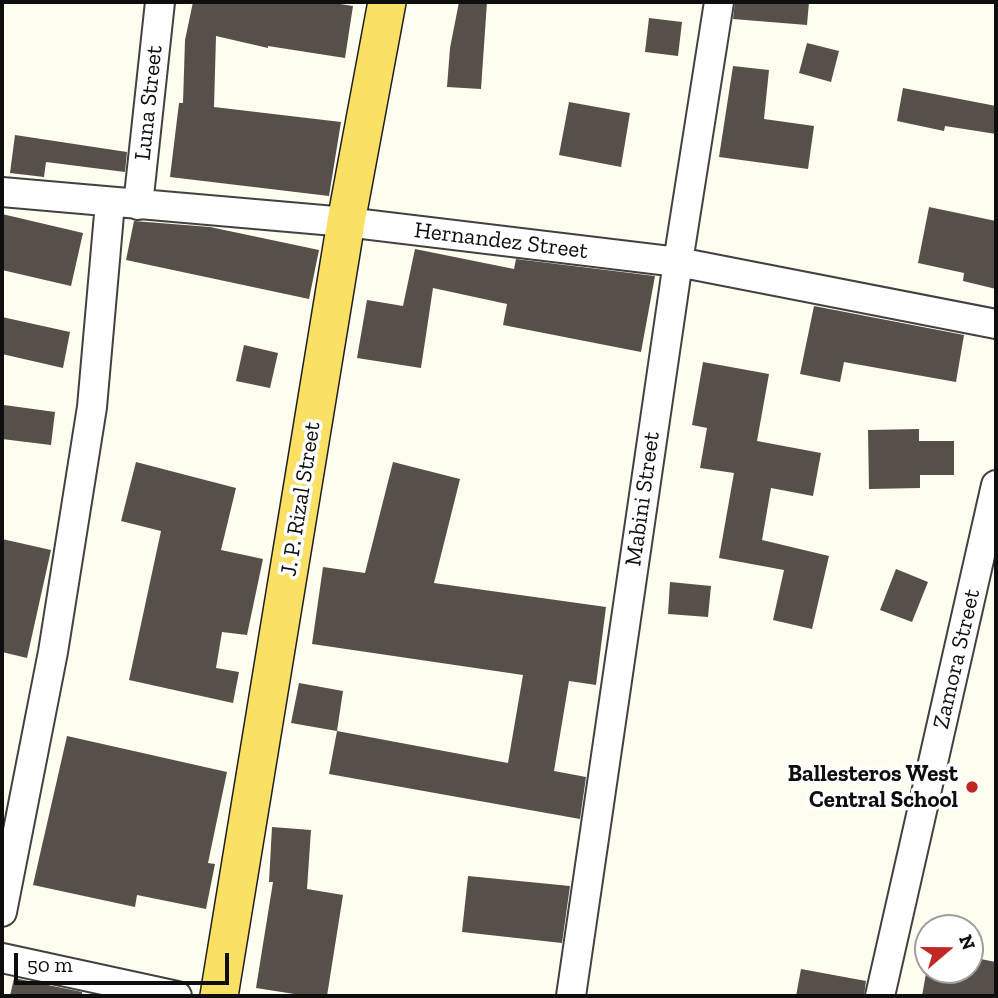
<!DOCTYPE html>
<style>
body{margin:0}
#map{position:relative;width:998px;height:998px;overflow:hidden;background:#fffdef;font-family:"Zilla Slab",serif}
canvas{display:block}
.frame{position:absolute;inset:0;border:4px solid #0e0e0e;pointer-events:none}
.north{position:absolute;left:914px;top:914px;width:70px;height:70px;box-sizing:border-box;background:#fff;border:2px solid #9f9f9f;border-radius:50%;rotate:70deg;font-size:19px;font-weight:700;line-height:28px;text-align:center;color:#0e0e0e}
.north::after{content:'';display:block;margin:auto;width:24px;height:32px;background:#c12824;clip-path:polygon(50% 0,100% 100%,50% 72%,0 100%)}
.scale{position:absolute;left:14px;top:953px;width:215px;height:32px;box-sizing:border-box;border:4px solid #0e0e0e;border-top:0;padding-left:9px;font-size:21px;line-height:24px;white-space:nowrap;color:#0e0e0e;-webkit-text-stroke:5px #fff;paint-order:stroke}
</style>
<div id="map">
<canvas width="998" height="998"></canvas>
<div class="frame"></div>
<div class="north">N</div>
<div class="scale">50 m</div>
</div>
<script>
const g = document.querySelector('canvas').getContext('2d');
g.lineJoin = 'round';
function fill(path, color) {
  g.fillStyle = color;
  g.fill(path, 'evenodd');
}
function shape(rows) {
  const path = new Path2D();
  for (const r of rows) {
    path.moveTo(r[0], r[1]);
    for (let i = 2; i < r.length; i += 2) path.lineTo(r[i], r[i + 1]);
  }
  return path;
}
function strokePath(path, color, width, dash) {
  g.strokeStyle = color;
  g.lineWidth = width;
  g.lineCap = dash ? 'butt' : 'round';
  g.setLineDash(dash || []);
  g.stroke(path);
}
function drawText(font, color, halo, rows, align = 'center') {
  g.font = font + ' "Zilla Slab",serif';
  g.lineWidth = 7;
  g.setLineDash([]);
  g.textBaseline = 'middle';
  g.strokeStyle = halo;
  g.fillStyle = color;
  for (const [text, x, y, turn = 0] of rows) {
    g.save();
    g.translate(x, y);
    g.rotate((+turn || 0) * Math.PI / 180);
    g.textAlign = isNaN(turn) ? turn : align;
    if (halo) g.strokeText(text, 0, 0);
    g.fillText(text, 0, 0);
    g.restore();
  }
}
const building = shape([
 [193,2,328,2,353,6,345,58,268,46,268,48,216,36,214,107,341,122,329,196,170,177,179,103,183,103,185,40],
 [459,2,487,2,481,89,447,87,450,48],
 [735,2,809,2,807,25,733,19],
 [649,18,682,22,678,56,645,52],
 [807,43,839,51,831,82,799,73],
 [733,66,769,70,764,119,814,126,808,169,719,157],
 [903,88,996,106,996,134,945,126,944,131,897,121],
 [569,102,630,113,621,167,559,155],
 [15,135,127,152,125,172,46,162,44,177,10,173],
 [929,207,996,221,996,289,963,281,964,273,918,263],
 [2,214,83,233,71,286,2,270],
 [134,221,210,227,319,250,309,299,126,260],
 [415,249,514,269,516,259,655,276,641,352,503,325,507,304,433,288,421,368,357,358,367,300,403,306],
 [814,306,964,335,956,382,844,362,840,382,800,374],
 [2,317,70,332,63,368,2,354],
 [244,345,278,353,270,388,236,381],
 [703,362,769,374,757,441,821,453,813,496,771,488,762,540,829,556,812,629,773,620,784,570,719,558,734,473,700,468,707,428,692,425],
 [4,405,55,412,51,445,2,439],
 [919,429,919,441,954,441,954,475,920,475,920,488,869,489,868,430],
 [136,462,236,488,221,550,263,559,247,635,222,632,216,668,239,672,233,703,129,680,161,531,121,521],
 [393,462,460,479,434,583,606,607,596,685,569,681,554,771,586,777,580,819,329,774,337,731,508,763,523,675,312,644,323,567,365,573],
 [2,539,51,550,27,658,2,652],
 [896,569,928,582,912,622,880,610],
 [670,582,711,586,708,617,668,614],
 [299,683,343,691,337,731,291,723],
 [67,736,227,772,208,863,215,864,206,909,137,895,135,907,33,885],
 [272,827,311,830,307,889,343,895,327,996,307,996,256,988,273,882,269,882],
 [468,876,570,886,562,943,462,932],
 [970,957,996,962,996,996,922,996,928,962,928,970,970,970],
 [801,969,866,981,864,996,796,996],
 [14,978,82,992,82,996,10,996]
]);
const minor = shape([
 [2,192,346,222,678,262,996,324],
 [138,205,160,2],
 [2,912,53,652,92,407,110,203],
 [2,958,177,996],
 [571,996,678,262,719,2],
 [880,996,996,485]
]);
const major = shape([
 [219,996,346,222,387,2]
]);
const markers = [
 [972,787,7,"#c12824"]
];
const streetNames = [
 ["Luna Street",149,103,-84],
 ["Hernandez Street",501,241,7],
 ["J. P. Rizal Street",301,499,-81],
 ["Mabini Street",643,499,-82],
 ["Zamora Street",957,659,-77]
];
const poiNames = [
 ["Ballesteros West",958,774],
 ["Central School",958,800]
];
fill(building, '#57504a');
strokePath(minor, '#414141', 32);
strokePath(major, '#1f1f1f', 40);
strokePath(minor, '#fff', 28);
strokePath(major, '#fae064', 37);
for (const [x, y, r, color] of markers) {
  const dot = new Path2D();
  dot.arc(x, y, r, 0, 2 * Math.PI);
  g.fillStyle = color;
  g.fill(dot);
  strokePath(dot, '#fff', 2.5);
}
drawText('23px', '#0e0e0e', '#fff', streetNames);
drawText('bold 23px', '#0e0e0e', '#fff', poiNames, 'right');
</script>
